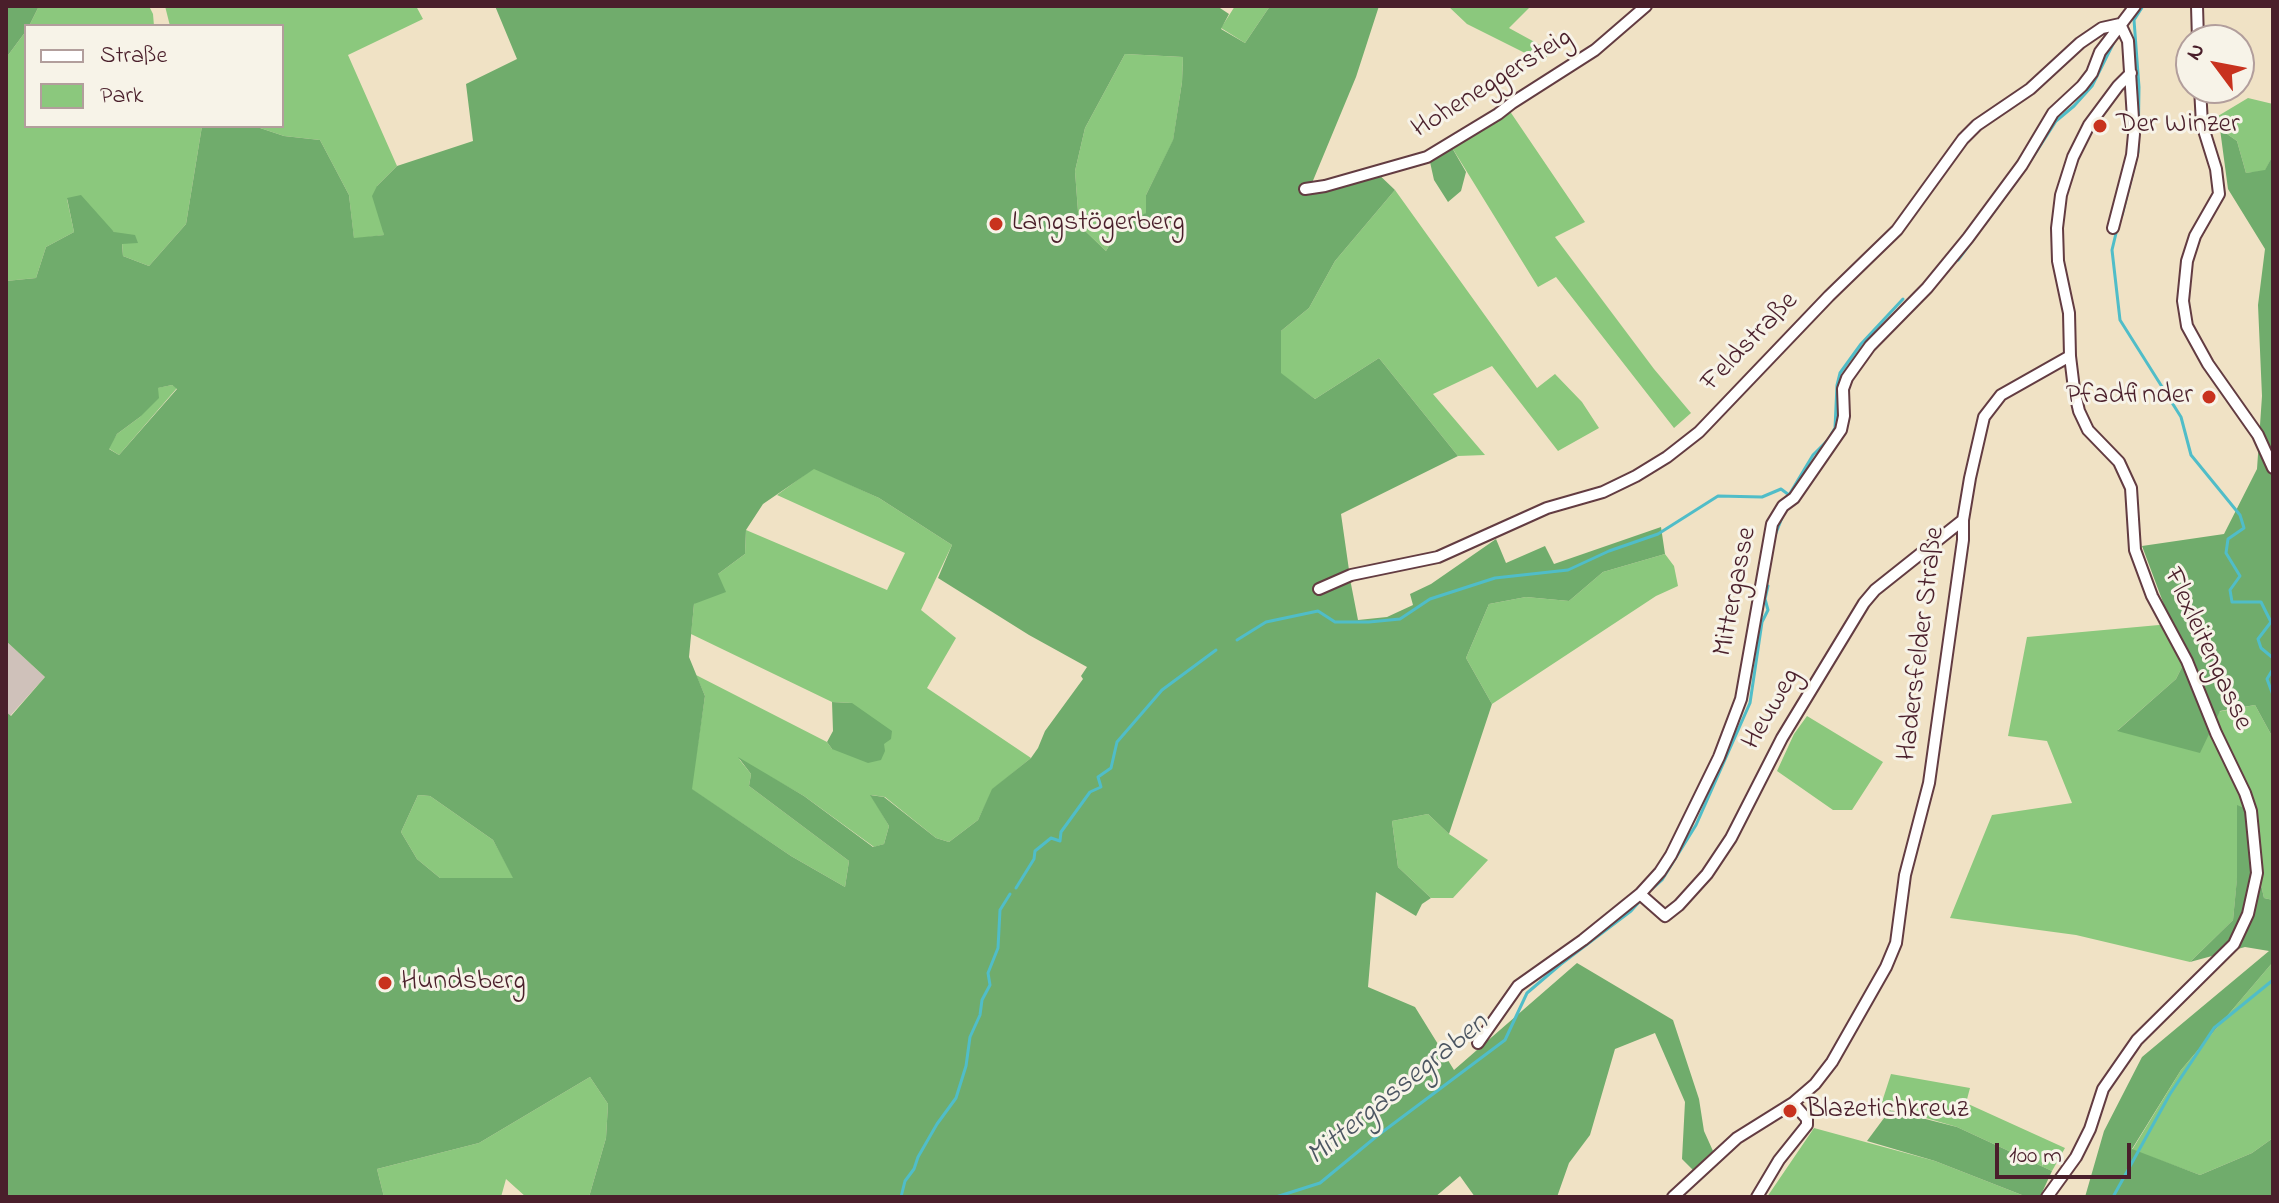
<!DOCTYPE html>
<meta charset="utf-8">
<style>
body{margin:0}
#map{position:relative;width:2279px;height:1203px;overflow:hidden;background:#f0e2c5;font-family:"Indie Flower",sans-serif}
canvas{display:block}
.frame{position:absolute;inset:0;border:8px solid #4a1f2b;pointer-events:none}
.legend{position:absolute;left:24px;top:24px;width:260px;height:104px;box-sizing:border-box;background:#f7f3e8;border:2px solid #b29e9c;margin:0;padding:10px 14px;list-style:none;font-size:24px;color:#4a1f2b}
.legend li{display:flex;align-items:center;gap:16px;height:40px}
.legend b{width:40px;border:2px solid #b29e9c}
.north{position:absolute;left:2175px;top:24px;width:80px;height:80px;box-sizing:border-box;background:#f7f3e8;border:2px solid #b29e9c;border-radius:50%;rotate:302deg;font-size:22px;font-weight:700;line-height:32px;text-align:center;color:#4a1f2b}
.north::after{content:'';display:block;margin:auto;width:28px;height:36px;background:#c8321e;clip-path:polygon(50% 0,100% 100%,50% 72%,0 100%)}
.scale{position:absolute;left:1995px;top:1143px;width:136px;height:36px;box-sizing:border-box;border:4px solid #4a1f2b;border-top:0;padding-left:10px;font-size:24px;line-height:28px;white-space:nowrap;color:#4a1f2b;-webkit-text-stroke:6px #f7f3e8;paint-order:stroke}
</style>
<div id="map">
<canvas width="2279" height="1203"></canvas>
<div class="frame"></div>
<ul class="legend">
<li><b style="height:10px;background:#fff"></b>Straße</li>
<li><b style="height:22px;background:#8bc87d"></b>Park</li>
</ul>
<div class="north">N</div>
<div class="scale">100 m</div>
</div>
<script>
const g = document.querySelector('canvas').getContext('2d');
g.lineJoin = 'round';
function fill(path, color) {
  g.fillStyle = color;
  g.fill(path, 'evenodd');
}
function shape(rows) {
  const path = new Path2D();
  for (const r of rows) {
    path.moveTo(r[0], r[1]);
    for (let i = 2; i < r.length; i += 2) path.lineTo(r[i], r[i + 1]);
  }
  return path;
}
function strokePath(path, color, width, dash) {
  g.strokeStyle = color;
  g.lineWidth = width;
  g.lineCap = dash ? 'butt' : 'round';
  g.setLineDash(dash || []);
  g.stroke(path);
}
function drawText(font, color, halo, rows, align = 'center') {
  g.font = font + ' "Indie Flower",sans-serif';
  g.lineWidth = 6;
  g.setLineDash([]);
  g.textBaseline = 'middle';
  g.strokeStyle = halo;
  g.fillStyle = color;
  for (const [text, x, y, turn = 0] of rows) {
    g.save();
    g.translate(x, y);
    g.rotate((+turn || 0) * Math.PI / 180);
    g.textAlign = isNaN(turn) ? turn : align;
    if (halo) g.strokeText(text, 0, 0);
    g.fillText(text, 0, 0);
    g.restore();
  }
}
const industrial = shape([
 [6,641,45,677,10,716,6,712]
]);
const green = shape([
 [39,6,149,6,153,14,154,26,29,26],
 [165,6,416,6,423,19,348,55,397,166,377,186,384,235,354,239,349,195,320,140,284,136,254,126,282,126,282,26,170,26],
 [1235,6,1270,6,1245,43,1221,28],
 [1448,6,1477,6,1480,8,1482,6,1531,6,1509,28,1551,51,1543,62,1467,24],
 [26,31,26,126,202,126,186,224,149,266,123,256,122,243,114,232,67,199,74,232,46,247,36,278,6,281,6,58],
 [1125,54,1183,57,1182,82,1173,141,1146,195,1147,213,1121,225,1106,251,1079,225,1075,171,1085,128],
 [2248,98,2273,104,2273,155,2265,171,2246,173,2237,141,2220,129,2218,116],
 [1505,104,1585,222,1555,237,1654,369,1691,413,1674,428,1556,277,1538,287,1451,146],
 [1395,190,1537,388,1555,374,1582,402,1599,428,1558,451,1492,366,1433,394,1485,455,1458,456,1379,358,1315,399,1281,374,1281,331,1309,308,1335,261],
 [172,385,177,388,119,455,108,448,117,434,140,417,157,388],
 [814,468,879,498,952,545,921,610,956,638,927,688,1031,758,993,789,978,820,949,842,936,838,885,797,871,795,889,826,884,844,874,847,804,796,739,759,751,774,749,786,849,861,845,887,791,856,691,789,705,696,696,675,827,742,832,749,852,703,832,702,691,634,694,604,718,574,745,554,746,530,887,590,905,553,777,495],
 [1665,554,1674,566,1678,586,1656,596,1492,704,1466,658,1489,604,1526,597,1569,601,1603,572],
 [2170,624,2185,661,2176,679,2118,730,2255,705,2273,738,2273,900,2264,898,2244,808,2233,920,2190,962,2076,935,1950,918,1992,815,2072,803,2047,741,2008,736,2027,637],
 [1807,716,1883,762,1852,810,1833,810,1777,771,1794,734],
 [418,795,430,796,493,840,514,878,440,878,417,859,401,832],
 [1428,814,1449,834,1488,860,1453,898,1431,898,1398,867,1392,821],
 [2273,962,2273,1138,2252,1153,2200,1175,2132,1150,2181,1070],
 [1891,1074,1970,1088,1966,1103,2065,1148,2052,1171,1957,1127,1881,1105],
 [590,1077,608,1104,606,1138,589,1197,526,1197,506,1179,501,1197,384,1197,377,1169,479,1143],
 [1814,1128,1935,1161,2027,1197,1767,1197]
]);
const forest = shape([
 [6,6,39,6,29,26,26,26,26,31,6,58],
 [495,6,1217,6,1229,14,1221,29,1245,43,1270,6,1379,6,1356,77,1312,183,1374,170,1395,190,1335,261,1309,308,1281,331,1281,373,1315,399,1379,358,1458,456,1341,514,1351,584,1358,620,1387,617,1413,605,1410,594,1431,584,1496,539,1506,563,1545,546,1554,564,1661,527,1665,554,1603,572,1569,601,1526,597,1489,604,1466,658,1492,704,1449,834,1428,814,1392,821,1398,867,1431,898,1422,904,1416,916,1376,892,1368,987,1415,1007,1454,1070,1577,963,1673,1020,1699,1099,1704,1131,1713,1151,1693,1170,1682,1159,1685,1102,1655,1033,1615,1049,1590,1135,1569,1163,1557,1197,1475,1197,1460,1176,1435,1197,589,1197,606,1138,608,1104,590,1077,479,1143,377,1169,384,1197,6,1197,6,712,11,716,45,677,6,641,6,281,36,278,46,247,74,232,67,198,81,195,114,232,135,235,138,243,122,244,123,256,149,266,186,224,202,126,254,126,284,136,320,140,349,195,354,238,384,235,372,196,377,186,397,166,473,141,466,84,517,59],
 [1125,54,1183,57,1182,82,1173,140,1146,195,1146,213,1121,225,1106,251,1079,225,1075,171,1085,128],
 [172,385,177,389,119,455,109,449,117,434,140,417,159,398,158,388],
 [814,469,879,498,952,545,938,578,1029,635,1087,667,1081,676,1083,679,1045,731,1038,748,1031,758,992,789,978,820,949,842,936,838,884,797,870,795,889,826,884,844,873,847,804,796,738,757,751,774,749,786,849,861,845,887,791,856,692,789,705,696,689,657,694,604,726,592,718,574,745,554,746,530,763,504],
 [418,795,430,796,493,840,513,878,440,878,417,859,401,832],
 [2220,129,2237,141,2246,173,2265,170,2273,155,2273,738,2255,705,2220,711,2200,753,2117,731,2176,679,2185,661,2142,546,2224,534,2257,469,2262,396,2258,305,2265,249,2228,189],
 [1451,146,1466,172,1461,191,1448,202,1434,180,1430,162],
 [832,702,852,703,892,731,891,739,884,744,885,751,881,760,868,763,832,749,827,742,833,731],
 [2237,805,2244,808,2264,898,2273,900,2273,962,2181,1070,2132,1149,2200,1175,2252,1153,2273,1138,2273,1197,2085,1197,2104,1131,2142,1057,2269,951,2245,947,2190,962,2233,920,2237,878],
 [1890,1110,1957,1127,2052,1171,2040,1197,2027,1197,1935,1161,1867,1141]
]);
const stream = shape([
 [2031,160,2056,121,2074,106,2092,86,2115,40],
 [2122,215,2138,152,2139,87,2134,20,2143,6],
 [1984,225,2018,179],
 [2117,229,2112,250,2120,320,2181,417,2191,455,2240,515,2244,528,2228,539,2226,553,2240,576,2230,590,2232,602,2261,602,2271,622,2258,639,2261,648,2273,658],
 [1958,260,1975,237],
 [1774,538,1783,515],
 [1237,640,1266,622,1318,611,1335,622,1369,622,1400,619,1430,599,1495,578,1568,570,1609,551,1658,534,1718,496,1762,497,1781,489,1789,495,1813,455,1828,440,1835,428,1837,385,1840,373,1861,344,1903,299],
 [2273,669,2267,679,2273,695],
 [1016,888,1034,859,1035,851,1051,838,1060,841,1061,832,1090,792,1101,787,1098,777,1111,768,1117,742,1162,690,1216,650],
 [1652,889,1662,880,1696,825,1750,703,1762,622,1768,610,1765,599,1768,586],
 [901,1197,905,1181,914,1169,918,1157,937,1124,956,1098,966,1066,970,1037,980,1015,982,1000,990,985,988,973,998,948,1000,910,1010,894],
 [1276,1197,1320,1183,1377,1136,1505,1040,1527,993,1561,964,1631,911,1639,902],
 [2113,1197,2170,1094,2214,1028,2273,980]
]);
const minor = shape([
 [2197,6,2198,40],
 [2200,88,2202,124,2216,169,2219,194,2195,236,2187,261,2183,301,2187,326,2208,364,2258,435,2273,468],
 [1305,189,1325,186,1427,157,1498,114,1512,103,1595,50,1646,6],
 [2113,228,2132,155,2134,134,2128,41,2120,24],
 [1319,589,1351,575,1438,557,1547,508,1603,492,1636,476,1667,457,1699,432,1829,296,1897,230,1963,139,1977,125,2030,89,2080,43,2102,28,2120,24],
 [1640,894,1665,916,1679,905,1707,874,1731,838,1782,738,1864,603,1875,590,1963,520],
 [1478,1043,1518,986,1583,940,1640,894,1660,872,1671,855,1719,757,1741,699,1772,524,1783,506,1794,498,1841,430,1844,416,1843,389,1847,378,1870,346,1927,288,1968,238,2022,165,2053,113,2082,86,2092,73,2100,52,2135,6],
 [1673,1197,1737,1138,1793,1103,1815,1084,1832,1062,1886,967,1896,943,1905,875,1929,783,1963,540,1963,520,1970,478,1984,417,2001,395,2070,356,2069,313,2058,261,2057,228,2061,195,2073,157,2089,125,2118,86,2131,73],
 [1757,1197,1779,1160,1807,1125,1807,1119,1793,1103],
 [2047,1197,2076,1157,2090,1129,2103,1089,2137,1040,2234,944,2248,914,2257,873,2251,811,2245,793,2216,733,2187,661,2152,596,2135,550,2131,488,2119,462,2088,430,2079,411,2074,389,2070,356]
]);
const markers = [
 [2100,126,8,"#c8321e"],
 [996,224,8,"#c8321e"],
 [2209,397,8,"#c8321e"],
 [385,983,8,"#c8321e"],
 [1790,1111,8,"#c8321e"]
];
const streetNames = [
 ["Hoheneggersteig",1493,85,-32],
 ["Feldstraße",1751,343,-46],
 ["Mittergasse",1737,592,-79],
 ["Hadersfelder Straße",1923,644,-83],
 ["Flexleitengasse",2206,650,65],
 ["Heuweg",1773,710,-60]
];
const poiNames = [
 ["Der Winzer",2116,126],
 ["Langstögerberg",1012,224],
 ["Pfadfinder",2193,397,"right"],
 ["Hundsberg",401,983],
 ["Blazetichkreuz",1806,1111]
];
const waterNames = [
 ["Mittergassegraben",1399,1091,-39]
];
fill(industrial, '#cfc1ba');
fill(green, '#8bc87d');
fill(forest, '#70ac6c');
strokePath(stream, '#50bdc8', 3);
strokePath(minor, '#633c42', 14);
strokePath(minor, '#fff', 10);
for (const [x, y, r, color] of markers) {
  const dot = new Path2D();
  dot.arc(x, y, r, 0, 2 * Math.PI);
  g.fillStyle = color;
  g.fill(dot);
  strokePath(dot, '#f7f3e8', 3);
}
drawText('28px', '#4a1f2b', '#f7f3e8', streetNames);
drawText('28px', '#4a1f2b', '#f7f3e8', poiNames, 'left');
drawText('italic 30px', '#4c5662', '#f7f3e8', waterNames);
</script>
